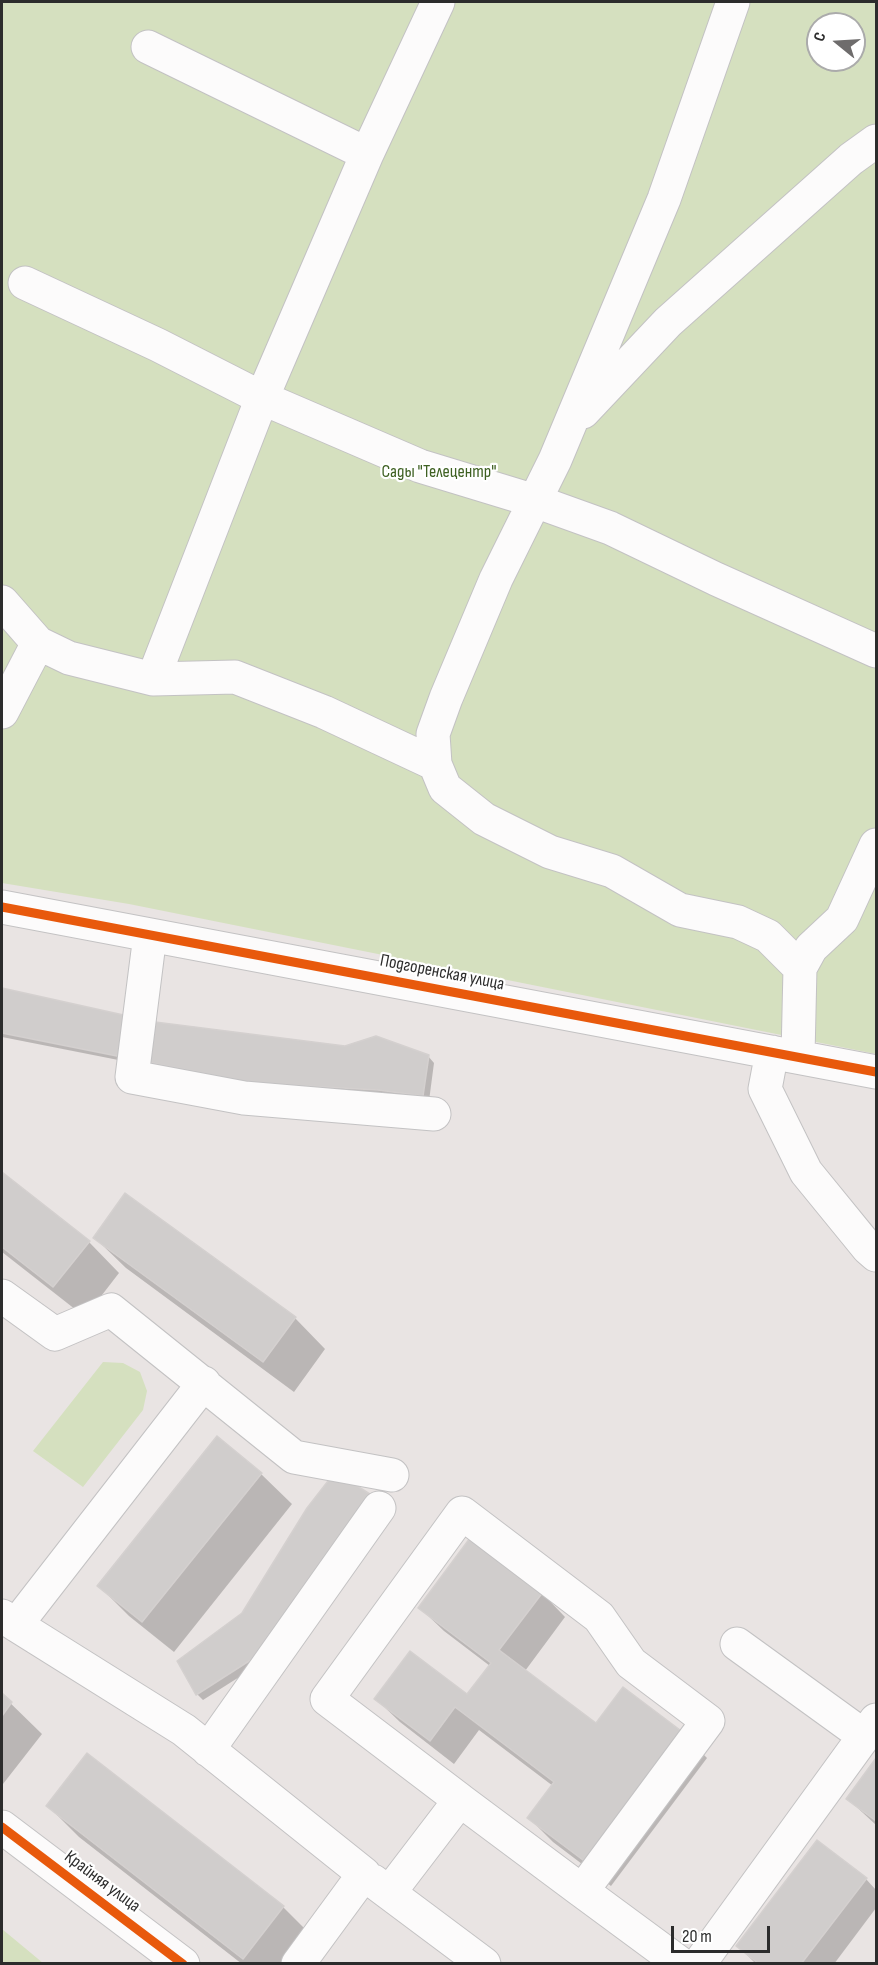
<!DOCTYPE html>
<meta charset="utf-8">
<style>
body{margin:0}
#map{position:relative;width:878px;height:1965px;overflow:hidden;background:#e9e4e3;font-family:"Sofia Sans Condensed",sans-serif}
canvas{display:block}
.frame{position:absolute;inset:0;border:3px solid #2c2c2c;pointer-events:none}
.north{position:absolute;left:806px;top:12px;width:60px;height:60px;box-sizing:border-box;background:#fff;border:2px solid #ababab;border-radius:50%;rotate:288deg;font-size:16px;font-weight:700;line-height:24px;text-align:center;color:#2c2c2c}
.north::after{content:'';display:block;margin:auto;width:21px;height:27px;background:#6e6c6c;clip-path:polygon(50% 0,100% 100%,50% 72%,0 100%)}
.scale{position:absolute;left:671px;top:1926px;width:99px;height:27px;box-sizing:border-box;border:3px solid #2c2c2c;border-top:0;padding-left:8px;font-size:18px;line-height:21px;white-space:nowrap;color:#2c2c2c;-webkit-text-stroke:4px #fff;paint-order:stroke}
</style>
<div id="map">
<canvas width="878" height="1965"></canvas>
<div class="frame"></div>
<div class="north">С</div>
<div class="scale">20 m</div>
</div>
<script>
const g = document.querySelector('canvas').getContext('2d');
g.lineJoin = 'round';
function fill(path, color) {
  g.fillStyle = color;
  g.fill(path, 'evenodd');
}
function shape(rows) {
  const path = new Path2D();
  for (const r of rows) {
    path.moveTo(r[0], r[1]);
    for (let i = 2; i < r.length; i += 2) path.lineTo(r[i], r[i + 1]);
  }
  return path;
}
function strokePath(path, color, width, dash) {
  g.strokeStyle = color;
  g.lineWidth = width;
  g.lineCap = dash ? 'butt' : 'round';
  g.setLineDash(dash || []);
  g.stroke(path);
}
function drawText(font, color, halo, rows, align = 'center') {
  g.font = font + ' "Sofia Sans Condensed",sans-serif';
  g.lineWidth = 4.5;
  g.setLineDash([]);
  g.textBaseline = 'middle';
  g.strokeStyle = halo;
  g.fillStyle = color;
  for (const [text, x, y, turn = 0] of rows) {
    g.save();
    g.translate(x, y);
    g.rotate((+turn || 0) * Math.PI / 180);
    g.textAlign = isNaN(turn) ? turn : align;
    if (halo) g.strokeText(text, 0, 0);
    g.fillText(text, 0, 0);
    g.restore();
  }
}
const green = shape([
 [2,2,876,2,876,1054,129,904,2,883],
 [818,24,854,24,854,60,818,60],
 [103,1362,123,1363,140,1372,147,1391,143,1410,83,1487,33,1451],
 [2,1929,43,1963,2,1963]
]);
const shadow = shape([
 [2,989,155,1024,428,1056,434,1063,429,1101,260,1088,2,1037],
 [2,1174,89,1242,119,1273,85,1317,2,1252],
 [95,1238,295,1318,325,1349,294,1392,126,1268],
 [261,1474,292,1504,174,1652,129,1616,99,1586],
 [542,1593,565,1617,525,1671,596,1725,683,1734,707,1758,611,1886,553,1842,529,1818,553,1786,479,1730,454,1764,400,1722,376,1699,468,1696,490,1666,444,1631,420,1608],
 [243,1614,266,1660,203,1700,197,1694],
 [2,1695,42,1734,3,1784,2,1783],
 [876,1760,876,1825,848,1799],
 [48,1806,283,1907,314,1938,294,1964,242,1964,79,1837],
 [866,1879,876,1890,876,1908,834,1964,756,1964,738,1946]
]);
const building = shape([
 [2,988,155,1022,345,1046,376,1036,429,1055,423,1096,378,1090,252,1083,2,1033,2,988],
 [2,1172,90,1241,53,1287,2,1247,2,1172],
 [125,1193,296,1317,263,1362,93,1238,125,1193],
 [217,1436,262,1473,142,1622,97,1586,217,1436],
 [335,1472,373,1496,260,1654,196,1695,177,1661,242,1613,307,1508,335,1472],
 [470,1538,543,1592,499,1650,596,1723,623,1687,684,1733,587,1863,527,1818,554,1782,455,1707,430,1741,374,1699,410,1651,467,1694,491,1663,418,1608,470,1538],
 [2,1693,12,1702,2,1716,2,1693],
 [87,1753,284,1906,243,1959,46,1806,87,1753],
 [876,1758,876,1821,846,1799,876,1758],
 [817,1840,867,1878,801,1964,759,1964,736,1946,817,1840]
]);
const minor = shape([
 [733,2,664,199,555,460,496,579,446,698,433,734,435,764,445,788,484,819,550,852,612,871,680,910,738,922,768,936,800,968],
 [148,47,367,154],
 [25,283,158,345,262,398,420,466,535,501,610,528,716,579,876,651],
 [583,412,668,322,851,159,876,141],
 [2,602,38,643,69,658,153,679,235,677,324,712,435,764],
 [153,679,262,398,367,154,438,2],
 [2,712,38,643],
 [2,907,876,1072],
 [150,935,132,1077,244,1098,434,1114],
 [772,1052,765,1089,806,1172,868,1248,876,1255],
 [798,1056,800,968,811,948,842,919,876,845],
 [2,1296,55,1334,111,1310,294,1457,392,1475],
 [2,1616,184,1730,364,1874,298,1964],
 [16,1625,204,1383],
 [737,1644,864,1736],
 [208,1750,379,1508],
 [2,1827,183,1964],
 [373,1881,484,1964],
 [582,1891,681,1964],
 [389,1893,460,1800,327,1699,462,1513,599,1617,631,1663,708,1721,582,1891,460,1800],
 [699,1964,876,1720]
]);
const cycleway = shape([
 [2,907,876,1072],
 [2,1827,183,1964]
]);
const parkNames = [
 ["Сады \"Телецентр\"",439,472]
];
const streetNames = [
 ["Подгоренская улица",442,973,11],
 ["Крайняя улица",102,1882,37]
];
fill(green, '#d5e0bf');
fill(shadow, '#0003');
fill(building, '#d0cdcc');
strokePath(building, '#d4d0cf', 1.5);
strokePath(minor, '#c3c2c3', 35);
strokePath(minor, '#fcfbfb', 33);
strokePath(cycleway, '#e8590c', 9);
drawText('18px', '#3f6123', '#fff', parkNames);
drawText('18px', '#2c2c2c', '#fff', streetNames);
</script>
